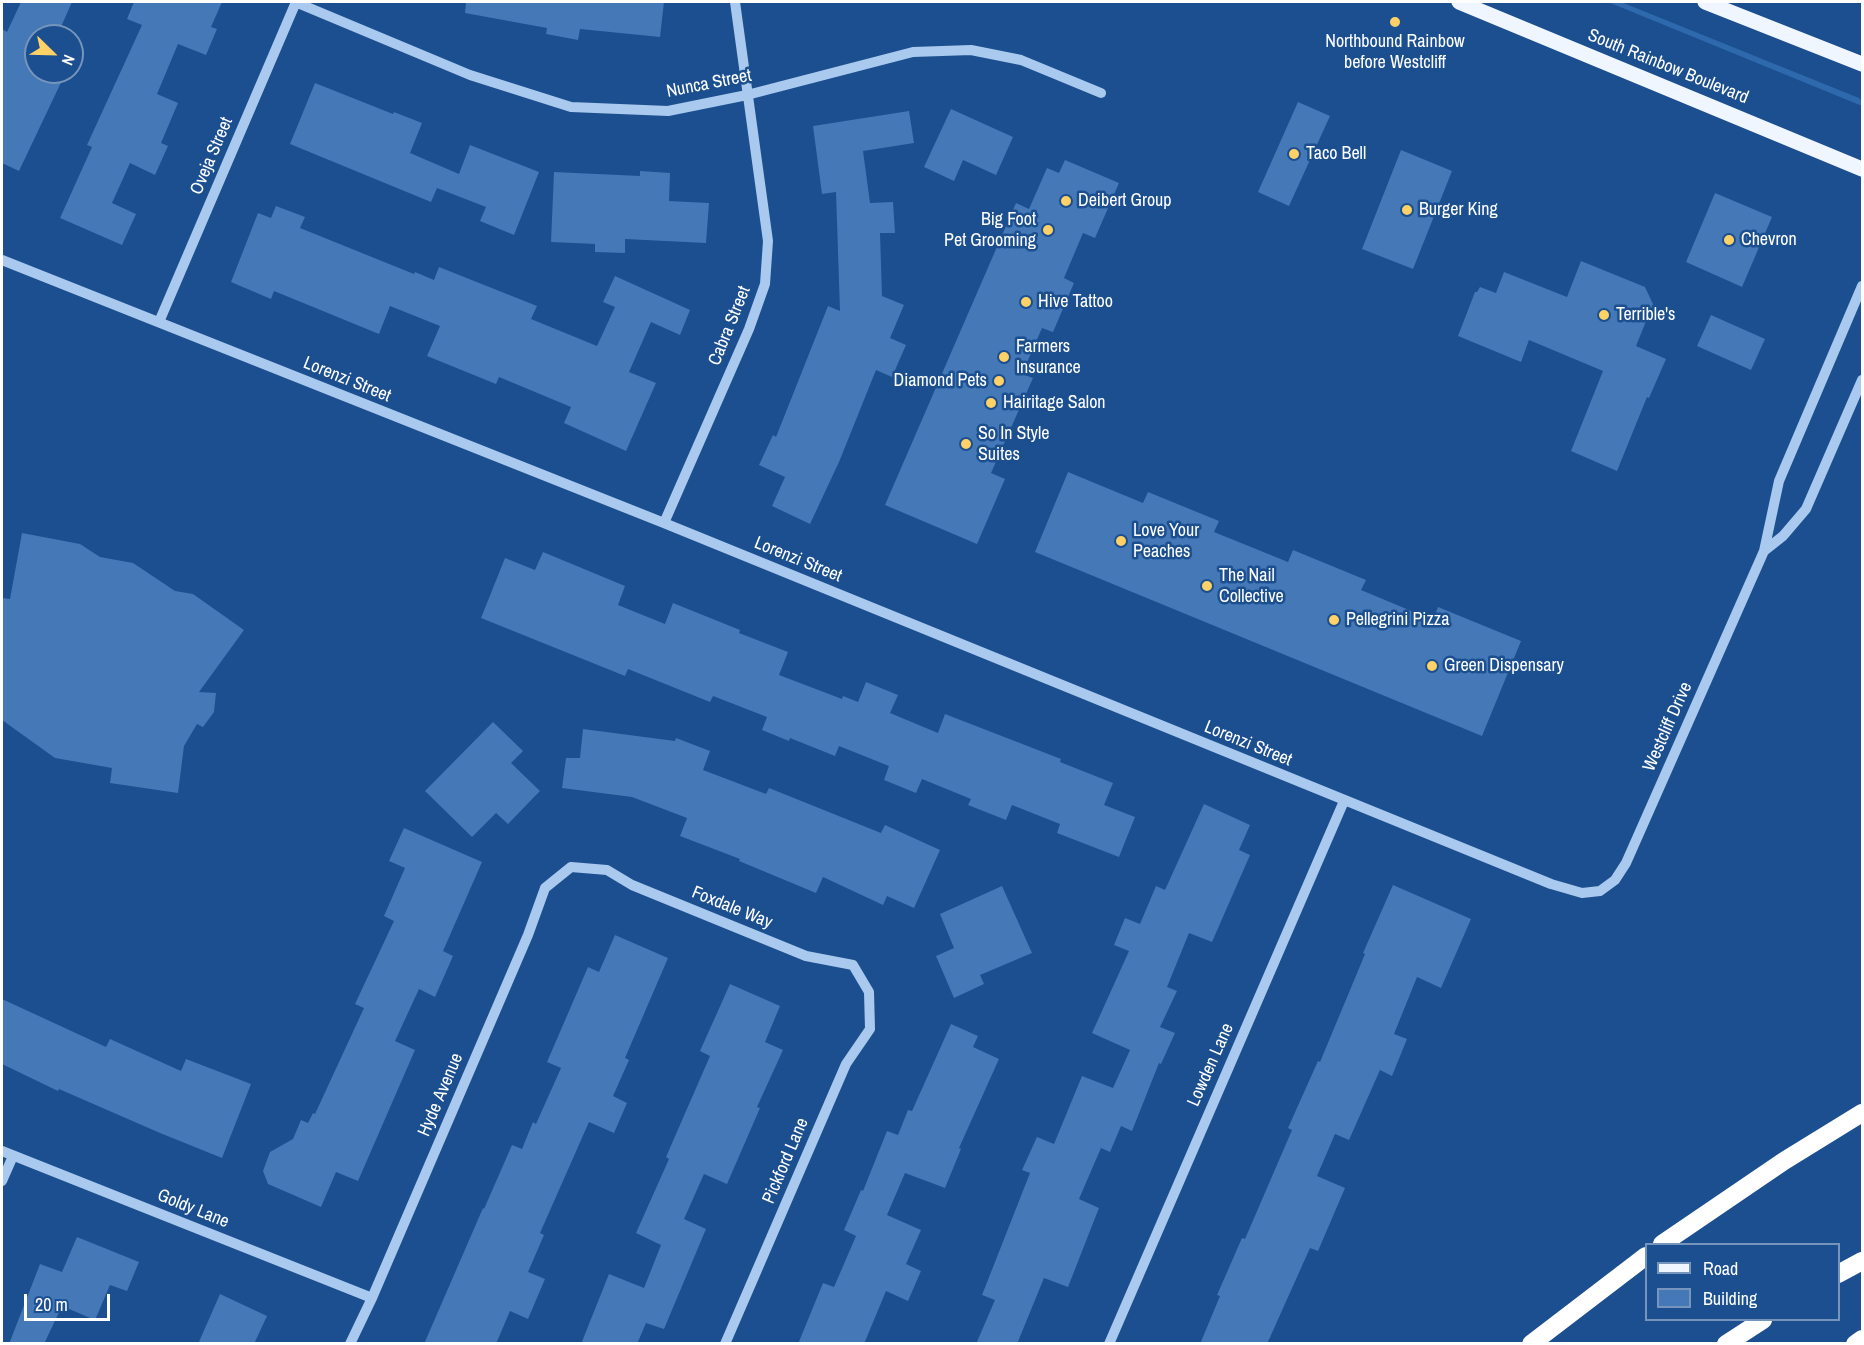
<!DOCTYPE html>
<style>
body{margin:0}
#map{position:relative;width:1864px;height:1345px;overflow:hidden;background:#1b4f8f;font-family:"Archivo Narrow",sans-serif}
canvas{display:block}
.frame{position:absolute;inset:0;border:3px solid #fff;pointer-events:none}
.legend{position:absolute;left:1645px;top:1243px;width:195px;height:78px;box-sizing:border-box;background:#1b4f8f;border:2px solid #7695bc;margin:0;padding:8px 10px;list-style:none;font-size:18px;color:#fff}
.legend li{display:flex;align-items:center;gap:12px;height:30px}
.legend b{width:30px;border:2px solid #7695bc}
.north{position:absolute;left:24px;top:24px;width:60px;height:60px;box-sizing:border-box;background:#1b4f8f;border:2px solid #7695bc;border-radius:50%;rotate:113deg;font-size:16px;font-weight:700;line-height:24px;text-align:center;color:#fff}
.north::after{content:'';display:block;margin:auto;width:21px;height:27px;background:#ffd166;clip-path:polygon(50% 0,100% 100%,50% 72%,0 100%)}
.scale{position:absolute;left:24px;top:1294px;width:86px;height:27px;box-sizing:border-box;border:3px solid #fff;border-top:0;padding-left:8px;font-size:18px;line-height:21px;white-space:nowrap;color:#fff;-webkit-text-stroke:4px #1b4f8f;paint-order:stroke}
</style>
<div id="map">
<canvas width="1864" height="1345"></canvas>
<div class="frame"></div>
<ul class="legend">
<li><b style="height:8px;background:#f0f6ff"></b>Road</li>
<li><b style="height:16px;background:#4478b7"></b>Building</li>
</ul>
<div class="north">N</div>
<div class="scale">20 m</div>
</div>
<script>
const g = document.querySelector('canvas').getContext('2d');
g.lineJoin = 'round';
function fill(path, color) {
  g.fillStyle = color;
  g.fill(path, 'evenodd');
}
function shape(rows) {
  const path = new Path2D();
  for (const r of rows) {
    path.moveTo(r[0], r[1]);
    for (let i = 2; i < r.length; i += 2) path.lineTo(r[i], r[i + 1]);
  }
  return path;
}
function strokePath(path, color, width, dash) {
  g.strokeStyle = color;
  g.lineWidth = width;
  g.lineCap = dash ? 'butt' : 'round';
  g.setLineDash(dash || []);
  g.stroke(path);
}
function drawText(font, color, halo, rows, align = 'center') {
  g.font = font + ' "Archivo Narrow",sans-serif';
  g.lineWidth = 5;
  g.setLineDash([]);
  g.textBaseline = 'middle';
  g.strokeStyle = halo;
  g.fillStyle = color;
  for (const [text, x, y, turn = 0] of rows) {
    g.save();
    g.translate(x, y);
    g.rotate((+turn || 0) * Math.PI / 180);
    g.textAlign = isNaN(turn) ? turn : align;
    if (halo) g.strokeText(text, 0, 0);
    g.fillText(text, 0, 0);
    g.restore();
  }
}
const green = shape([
 [1608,2,1621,2,1859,98,1862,101,1862,106]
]);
const building = shape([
 [21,2,72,2,57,36,36,36,36,72,66,72,19,171,2,163,2,29,7,32],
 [134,2,222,2,211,27,217,29,206,55,178,44,157,94,178,103,161,143,168,146,155,175,130,163,112,203,136,214,122,245,60,218,92,147,87,145,142,25,127,19],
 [466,2,664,2,660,37,580,29,578,40,546,34,547,28,465,13],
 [315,83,393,114,394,112,422,123,410,153,459,174,470,145,539,172,514,235,480,221,486,207,437,188,431,202,290,144],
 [1298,102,1330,116,1289,206,1258,192],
 [951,109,1013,137,996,175,963,160,954,181,924,167],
 [909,111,914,143,863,151,870,203,893,202,895,233,880,233,882,296,904,305,890,338,906,345,892,377,876,370,839,462,810,524,772,506,785,477,759,465,773,435,776,437,828,306,840,311,836,192,822,194,813,126],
 [1401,150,1452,171,1413,269,1362,249],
 [1065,160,1119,183,1095,238,1083,233,1064,278,1074,283,1053,332,1042,328,1022,374,1033,378,991,473,1005,479,977,544,885,505,1016,203,1029,209,1047,168,1059,173],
 [640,171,670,173,669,201,709,203,706,243,625,239,625,253,595,252,595,244,551,242,554,172,640,176],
 [1715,193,1772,217,1742,287,1686,262],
 [276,206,305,217,300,228,414,274,415,272,434,280,439,267,537,306,531,319,597,346,615,307,603,302,615,276,690,310,680,335,651,322,629,372,656,383,626,451,564,423,571,407,499,377,496,384,427,356,440,326,390,306,379,334,274,291,271,299,231,282,258,213,271,218],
 [1581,261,1645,287,1653,304,1636,346,1666,359,1649,398,1647,397,1617,471,1571,451,1603,371,1529,340,1521,362,1458,336,1475,292,1477,292,1480,287,1496,293,1504,272,1567,297],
 [1711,315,1765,339,1751,370,1697,346],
 [1068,472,1143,503,1148,492,1219,521,1214,532,1288,562,1293,550,1366,580,1361,590,1433,620,1438,607,1521,641,1482,736,1035,552],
 [22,533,80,544,100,557,133,563,175,591,193,594,244,630,199,692,216,693,214,712,203,727,197,724,184,746,178,793,110,783,112,768,55,758,2,720,2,598,10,599],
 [543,552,625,586,618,605,665,624,673,603,740,630,739,633,788,652,779,675,842,699,843,696,858,702,866,682,898,695,890,713,938,733,945,714,1061,759,1060,762,1113,783,1104,805,1135,817,1119,857,1057,833,1060,824,1012,805,1006,820,968,805,971,799,922,779,916,793,884,780,889,766,839,746,835,756,790,738,789,741,762,730,767,717,713,696,710,702,628,669,625,676,481,618,505,558,535,570],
 [493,722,523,751,511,763,540,791,508,824,496,813,472,837,425,791],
 [583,729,675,741,676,738,710,751,703,770,766,794,769,788,881,833,885,825,940,850,914,908,887,896,883,905,823,877,816,893,739,861,740,859,680,836,687,818,632,797,562,788,566,758,580,758],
 [1204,804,1250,825,1239,850,1250,855,1212,942,1189,933,1167,987,1177,991,1160,1027,1175,1033,1161,1064,1159,1063,1132,1131,1121,1126,1110,1152,1101,1148,1079,1199,1099,1208,1068,1287,1044,1278,1017,1344,976,1344,995,1300,982,1295,1030,1173,1022,1170,1037,1137,1054,1144,1082,1076,1113,1088,1130,1050,1092,1033,1129,951,1114,945,1125,918,1140,924,1156,886,1165,890],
 [404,828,482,862,443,951,453,956,435,997,419,989,395,1041,415,1050,358,1181,336,1172,321,1207,268,1184,263,1171,270,1152,293,1139,301,1120,308,1123,313,1113,315,1114,364,1008,355,1004,394,921,384,916,405,868,389,861],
 [1393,885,1471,919,1441,988,1417,977,1394,1034,1407,1039,1392,1076,1380,1070,1349,1140,1335,1134,1317,1176,1345,1188,1318,1251,1310,1248,1267,1344,1200,1344,1220,1296,1217,1295,1242,1238,1245,1239,1292,1130,1288,1128,1318,1061,1320,1062,1365,954,1363,953],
 [1002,886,1032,953,980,975,984,984,954,998,936,956,954,948,940,914],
 [615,935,668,958,625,1058,629,1060,613,1096,627,1103,614,1133,589,1122,540,1233,544,1235,528,1272,545,1279,528,1319,510,1311,496,1344,424,1344,483,1208,484,1209,512,1145,522,1149,533,1122,536,1124,561,1068,547,1062,588,967,599,972],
 [730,984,780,1006,765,1042,783,1050,757,1107,760,1108,727,1184,704,1174,684,1219,706,1229,664,1329,646,1323,637,1344,581,1344,609,1274,644,1288,661,1245,636,1233,669,1159,666,1157,710,1056,700,1051],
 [2,999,106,1047,110,1039,181,1071,186,1059,251,1084,222,1158,160,1133,59,1089,58,1091,2,1064],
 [951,1024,978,1036,973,1047,999,1059,959,1148,961,1149,945,1188,905,1173,887,1215,921,1230,906,1264,921,1271,908,1301,886,1291,864,1344,798,1344,823,1283,834,1287,856,1236,844,1230,861,1190,863,1191,887,1131,898,1135,908,1110,912,1111],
 [77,1237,139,1262,127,1291,110,1285,95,1320,62,1306,44,1344,9,1344,40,1264,62,1272],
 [220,1294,267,1316,254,1344,198,1344]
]);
const minor = shape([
 [295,2,470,75,571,107,668,111,747,95,913,52,971,50,1021,60,1101,93],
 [2,260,664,523,1551,884,1582,893,1600,891,1615,880,1626,863,1764,551,1779,481,1862,286],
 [159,322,296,2],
 [664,523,749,329,765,284,768,241,735,2],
 [1764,551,1783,536,1806,509,1862,380],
 [2,1151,372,1298],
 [2,1181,13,1156],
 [350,1344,372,1298,528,935,545,888,571,867,607,870,632,885,806,956,853,965,869,992,870,1029,846,1064,725,1344],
 [1109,1344,1344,801]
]);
const major = shape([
 [1459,2,1862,169],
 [1705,2,1862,64]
]);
const highway = shape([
 [1662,1244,1784,1161,1862,1113],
 [1838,1274,1862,1261],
 [1531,1344,1646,1256],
 [1726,1344,1763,1320],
 [1855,1344,1862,1339]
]);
const markers = [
 [1395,22,6,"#ffd166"],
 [1294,154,6,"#ffd166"],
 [1066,201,6,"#ffd166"],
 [1407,210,6,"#ffd166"],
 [1048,230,6,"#ffd166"],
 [1729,240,6,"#ffd166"],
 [1026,302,6,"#ffd166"],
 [1604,315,6,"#ffd166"],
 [1004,357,6,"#ffd166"],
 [999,381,6,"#ffd166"],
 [991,403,6,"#ffd166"],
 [966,444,6,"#ffd166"],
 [1121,541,6,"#ffd166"],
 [1207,586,6,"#ffd166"],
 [1334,620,6,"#ffd166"],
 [1432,666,6,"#ffd166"]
];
const poiNames = [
 ["Northbound Rainbow",1395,42,"center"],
 ["before Westcliff",1395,63,"center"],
 ["Taco Bell",1306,154],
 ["Deibert Group",1078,201],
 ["Burger King",1419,210],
 ["Big Foot",1036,220,"right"],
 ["Pet Grooming",1036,241,"right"],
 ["Chevron",1741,240],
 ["Hive Tattoo",1038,302],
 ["Terrible's",1616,315],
 ["Farmers",1016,347],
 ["Insurance",1016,368],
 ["Diamond Pets",987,381,"right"],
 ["Hairitage Salon",1003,403],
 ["So In Style",978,434],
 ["Suites",978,455],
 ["Love Your",1133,531],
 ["Peaches",1133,552],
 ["The Nail",1219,576],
 ["Collective",1219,597],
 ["Pellegrini Pizza",1346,620],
 ["Green Dispensary",1444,666]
];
const streetNames = [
 ["South Rainbow Boulevard",1668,67,22],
 ["Nunca Street",709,84,-11],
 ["Oveja Street",212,156,-67],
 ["Cabra Street",730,326,-68],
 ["Lorenzi Street",347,380,22],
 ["Lorenzi Street",798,560,22],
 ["Westcliff Drive",1668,727,-66],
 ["Lorenzi Street",1248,744,22],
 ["Foxdale Way",732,908,22],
 ["Lowden Lane",1211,1065,-66],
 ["Hyde Avenue",441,1095,-67],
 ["Pickford Lane",786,1161,-67],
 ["Goldy Lane",193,1209,22]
];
fill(green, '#2e69ad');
fill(building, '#4478b7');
strokePath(minor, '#a9c9ee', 10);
strokePath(major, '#f0f6ff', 15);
strokePath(highway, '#fff', 18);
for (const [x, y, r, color] of markers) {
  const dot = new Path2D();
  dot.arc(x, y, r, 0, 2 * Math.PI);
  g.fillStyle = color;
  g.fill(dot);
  strokePath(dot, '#1b4f8f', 2);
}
drawText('18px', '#fff', '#1b4f8f', poiNames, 'left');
drawText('18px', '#fff', '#1b4f8f', streetNames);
</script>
